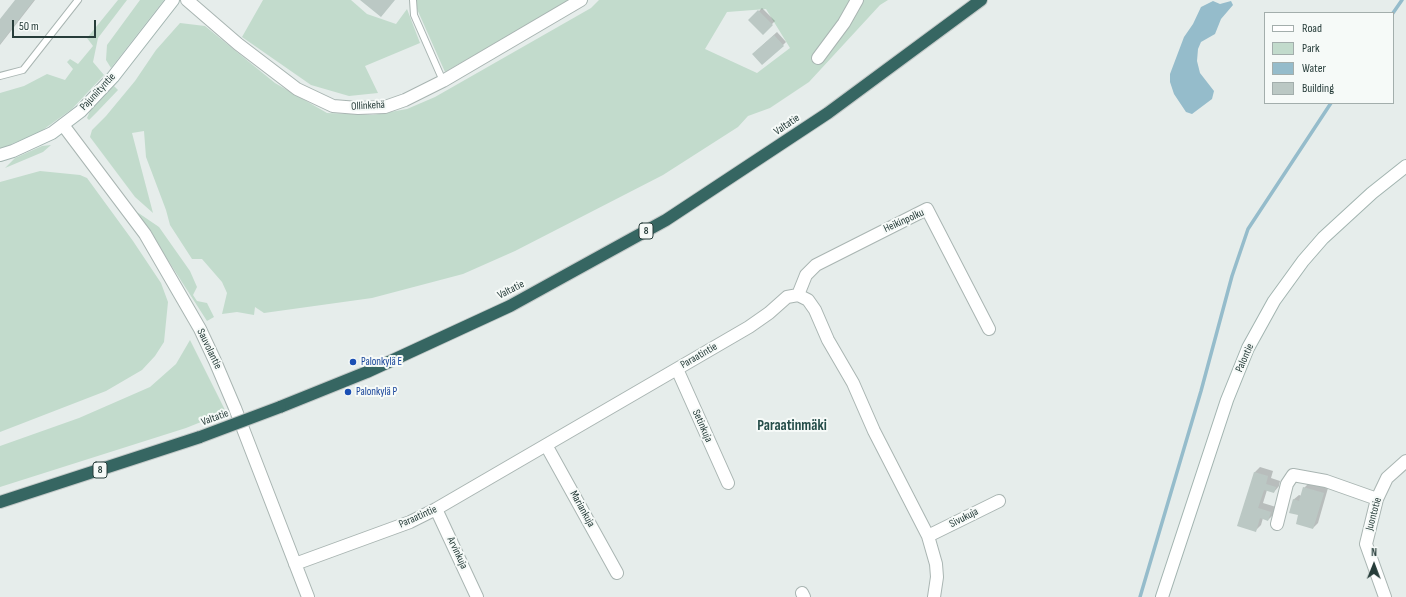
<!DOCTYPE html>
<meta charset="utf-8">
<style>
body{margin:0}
#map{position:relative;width:1406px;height:597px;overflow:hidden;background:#e6edeb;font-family:"Sofia Sans Condensed",sans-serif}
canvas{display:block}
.legend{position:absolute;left:1264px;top:12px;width:130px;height:92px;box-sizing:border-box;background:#f6faf8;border:1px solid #a3aeac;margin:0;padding:5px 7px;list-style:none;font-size:12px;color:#273d3a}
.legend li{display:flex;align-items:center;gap:8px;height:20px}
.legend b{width:20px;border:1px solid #a3aeac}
.north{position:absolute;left:1354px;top:545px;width:40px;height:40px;-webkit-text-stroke:3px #f6faf8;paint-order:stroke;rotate:1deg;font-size:11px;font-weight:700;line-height:16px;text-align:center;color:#273d3a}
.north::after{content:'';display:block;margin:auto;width:14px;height:18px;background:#273d3a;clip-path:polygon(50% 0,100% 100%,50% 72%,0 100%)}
.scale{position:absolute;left:12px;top:20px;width:84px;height:18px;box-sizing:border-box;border:2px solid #273d3a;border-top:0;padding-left:5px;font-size:12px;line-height:14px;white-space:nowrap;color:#273d3a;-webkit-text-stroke:3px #f6faf8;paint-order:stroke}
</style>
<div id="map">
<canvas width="1406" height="597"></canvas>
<ul class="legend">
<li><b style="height:5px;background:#fff"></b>Road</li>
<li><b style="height:11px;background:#c2dbcc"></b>Park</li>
<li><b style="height:11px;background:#95bccb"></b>Water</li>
<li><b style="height:11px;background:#bbc8c4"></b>Building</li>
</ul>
<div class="north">N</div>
<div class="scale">50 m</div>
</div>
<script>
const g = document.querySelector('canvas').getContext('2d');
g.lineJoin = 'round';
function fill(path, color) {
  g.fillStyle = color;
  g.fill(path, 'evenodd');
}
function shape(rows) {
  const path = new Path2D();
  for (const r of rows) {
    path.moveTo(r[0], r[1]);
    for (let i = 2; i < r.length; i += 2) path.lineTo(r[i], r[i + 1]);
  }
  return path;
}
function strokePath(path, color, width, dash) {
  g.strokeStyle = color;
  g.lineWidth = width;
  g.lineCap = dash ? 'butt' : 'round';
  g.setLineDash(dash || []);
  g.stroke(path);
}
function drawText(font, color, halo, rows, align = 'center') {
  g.font = font + ' "Sofia Sans Condensed",sans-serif';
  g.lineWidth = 4;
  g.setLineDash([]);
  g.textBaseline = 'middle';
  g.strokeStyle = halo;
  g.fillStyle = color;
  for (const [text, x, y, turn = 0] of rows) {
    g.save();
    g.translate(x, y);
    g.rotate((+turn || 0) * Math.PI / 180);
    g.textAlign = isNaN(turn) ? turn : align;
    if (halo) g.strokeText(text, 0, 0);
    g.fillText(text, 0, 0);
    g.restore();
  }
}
const green = shape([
 [118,0,127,0,98,38,93,62,104,75,72,109,40,132,0,149,0,93,24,86,47,74,65,80,73,69,67,62,70,59,78,64,93,46,87,38],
 [140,0,164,0,111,68,106,60,107,45],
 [263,0,351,0,367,14,396,24,407,9,420,43,365,66,378,93,349,96,311,85,242,37],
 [417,0,570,0,445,72,417,9],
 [599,0,888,0,880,5,809,82,770,108,748,116,738,127,663,175,515,251,463,274,372,298,264,313,255,307,254,315,237,312,222,314,227,293,222,282,202,259,192,259,170,225,166,210,146,157,144,131,132,133,153,213,135,197,90,137,92,130,106,116,135,81,156,50,180,23,205,26,275,83,327,113,373,115,407,109,435,97,591,8],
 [766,9,790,48,757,73,705,49,727,12],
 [114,86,118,90,98,111,89,120,87,118,90,111],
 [51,145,43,152,5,168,15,158,42,146],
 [40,171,80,175,87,178,133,241,161,283,168,302,164,342,155,356,142,370,106,391,0,432,0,182],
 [137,212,159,227,190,271,197,287,193,295,197,301,207,303,214,317,207,321],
 [190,340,226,412,186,428,0,487,0,446,79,418,150,387,176,364]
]);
const water = shape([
 [1213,1,1220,4,1231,1,1233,5,1221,19,1215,34,1201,42,1198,49,1197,61,1200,73,1214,91,1212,99,1192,114,1186,112,1174,94,1170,82,1170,74,1184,37,1193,24,1201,7]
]);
const shadow = shape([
 [16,0,35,0,0,45,0,21],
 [762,8,775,21,763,33,750,20],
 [777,32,786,42,783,45,756,51],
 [1260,467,1273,471,1271,478,1280,481,1279,486,1274,492,1267,490,1263,503,1276,507,1273,515,1268,520,1263,518,1261,525,1255,531,1238,525,1255,472],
 [1309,483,1328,488,1318,523,1313,528,1300,514,1293,500,1299,495,1302,496,1304,488]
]);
const stream = shape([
 [1393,13,1402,0],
 [1140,597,1201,391,1232,276,1248,229,1331,103]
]);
const building = shape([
 [15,0,34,0,0,44,0,19],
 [360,0,395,0,381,17],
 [758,10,773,25,763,35,748,20],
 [774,35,784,46,762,65,752,54],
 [1254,472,1268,476,1266,484,1276,487,1274,493,1264,490,1258,508,1271,512,1268,521,1260,518,1256,532,1237,526],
 [1303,487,1324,493,1313,529,1296,524,1298,515,1289,513,1293,499,1299,501]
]);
const lane = shape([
 [413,0,414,15,443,81],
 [0,76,23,70,78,0]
]);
const street = shape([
 [187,0,238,44,297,89,333,106,358,108,385,107,405,100,443,81,581,0],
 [818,58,844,23,857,0],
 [63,125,145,234,200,329,215,361,235,408,308,597],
 [798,295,806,275,816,265,927,209,989,329],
 [677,369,728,483],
 [546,445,617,573],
 [436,509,477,597],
 [1277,524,1287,484,1293,475,1326,481,1377,499],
 [928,536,999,501],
 [295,564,410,522,436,509,749,327,769,313,787,297,798,295,808,300,815,310,828,340,853,383,874,431,928,536,936,564,937,577,934,597],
 [802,593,804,597],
 [1385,597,1366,544,1377,499,1387,478,1406,461]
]);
const secondary = shape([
 [0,155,13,151,52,133,81,111,113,77,173,0],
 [1162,597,1227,400,1248,348,1274,301,1303,261,1323,238,1372,193,1406,166]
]);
const highway = shape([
 [280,407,367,372,510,306,666,220,828,113,981,0],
 [0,502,200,437]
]);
const highwayBridge = shape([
 [200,437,280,407]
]);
const markers = [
 [353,362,4,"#1a4fb4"],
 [348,392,4,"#1a4fb4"]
];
const shields = [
 [646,231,14],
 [100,470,14]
];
const shieldNames = [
 ["8",646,231],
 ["8",100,470]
];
const streetNames = [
 ["Pajuniityntie",98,92,-47],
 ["Ollinkehä",368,106,-3],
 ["Valtatie",787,125,-34],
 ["Heikinpolku",904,221,-24],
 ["Valtatie",511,290,-27],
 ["Sauvolantie",209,349,64],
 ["Paraatintie",699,356,-30],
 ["Palontie",1245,358,-66],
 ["Valtatie",215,418,-20],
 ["Setinkuja",702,426,66],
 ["Mariankuja",582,509,61],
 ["Juontotie",1374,514,-75],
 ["Paraatintie",418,517,-24],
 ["Sivukuja",964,518,-27],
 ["Arvinkuja",457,553,65]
];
const transitNames = [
 ["Palonkylä E",361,362],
 ["Palonkylä P",356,392]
];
const districtNames = [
 ["Paraatinmäki",792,426]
];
fill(green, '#c2dbcc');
fill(water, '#95bccb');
fill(shadow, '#0003');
strokePath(stream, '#95bccb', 3.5);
fill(building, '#bbc8c4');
strokePath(lane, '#a9b5b2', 8);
strokePath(street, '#a9b5b2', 14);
strokePath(secondary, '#a2b4b0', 14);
strokePath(highway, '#c3c9c8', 14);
strokePath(lane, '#fff', 6);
strokePath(street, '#fff', 12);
strokePath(secondary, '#fff', 12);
strokePath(highway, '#366662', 12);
strokePath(highwayBridge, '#c3c9c8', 14, []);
strokePath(highwayBridge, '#366662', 12);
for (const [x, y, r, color] of markers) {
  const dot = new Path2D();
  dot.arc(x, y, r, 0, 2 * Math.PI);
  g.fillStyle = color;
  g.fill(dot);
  strokePath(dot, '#f6faf8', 1.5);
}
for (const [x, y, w] of shields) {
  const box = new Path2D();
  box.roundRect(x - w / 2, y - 8, w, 16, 3);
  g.fillStyle = '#f6faf8';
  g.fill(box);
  strokePath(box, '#273d3a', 1);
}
drawText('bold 10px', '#273d3a', null, shieldNames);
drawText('11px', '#273d3a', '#f6faf8', streetNames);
drawText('11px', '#164399', '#f6faf8', transitNames, 'left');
drawText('bold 15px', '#254d49', '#f6faf8', districtNames);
</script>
